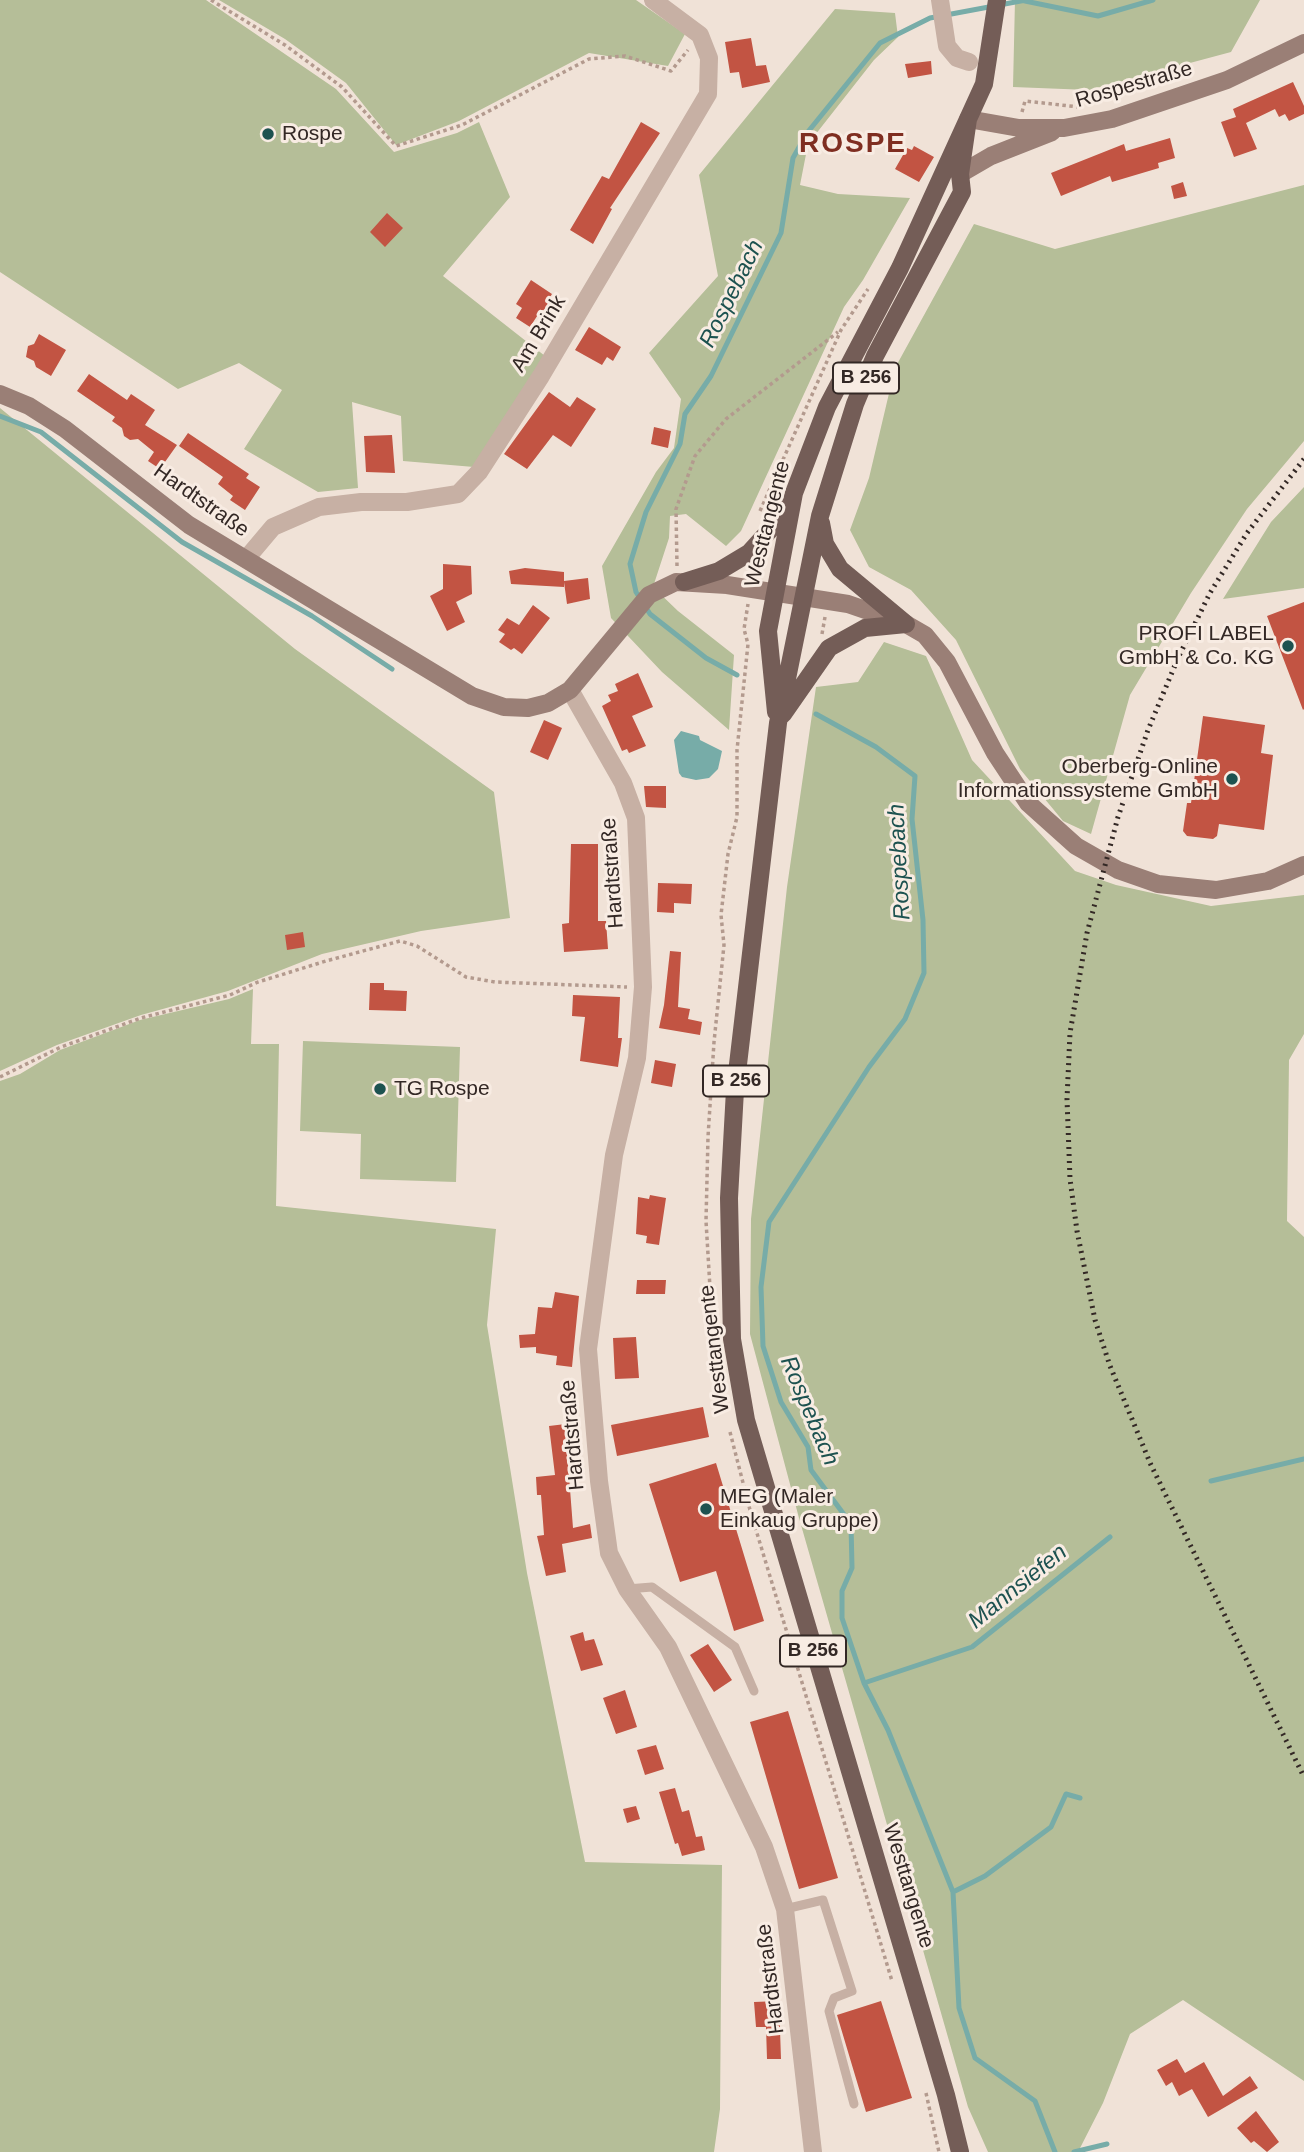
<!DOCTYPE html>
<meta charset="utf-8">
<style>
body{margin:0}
canvas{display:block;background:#f0e2d7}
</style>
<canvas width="1304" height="2152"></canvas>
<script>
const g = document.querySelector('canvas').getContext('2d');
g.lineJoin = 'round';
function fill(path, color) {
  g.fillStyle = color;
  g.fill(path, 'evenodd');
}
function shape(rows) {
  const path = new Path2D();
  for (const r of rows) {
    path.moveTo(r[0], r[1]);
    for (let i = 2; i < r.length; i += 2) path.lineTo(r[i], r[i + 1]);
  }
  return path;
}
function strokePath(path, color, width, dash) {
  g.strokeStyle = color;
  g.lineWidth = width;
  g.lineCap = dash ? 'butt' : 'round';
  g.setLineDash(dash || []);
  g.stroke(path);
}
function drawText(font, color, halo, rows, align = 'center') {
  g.font = font + ' Arial,sans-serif';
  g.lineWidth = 6;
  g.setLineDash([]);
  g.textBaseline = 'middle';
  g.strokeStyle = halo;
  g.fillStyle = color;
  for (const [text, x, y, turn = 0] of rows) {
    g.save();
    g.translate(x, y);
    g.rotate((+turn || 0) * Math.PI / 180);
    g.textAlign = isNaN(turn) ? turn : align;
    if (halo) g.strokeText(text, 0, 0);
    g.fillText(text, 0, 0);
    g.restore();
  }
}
const green = shape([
 [0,0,206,0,336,89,394,152,457,133,479,122,510,197,443,276,545,356,474,467,403,461,401,416,352,402,358,488,318,492,244,449,282,390,239,363,178,389,0,272],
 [219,0,636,0,685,34,668,66,589,53,459,121,396,145,346,83,285,39],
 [1015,0,1260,0,1231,52,1089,90,1013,87],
 [835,9,895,13,898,37,874,60,808,144,800,185,838,194,910,198,863,280,844,307,741,531,726,546,686,514,670,516,669,538,653,587,678,611,734,655,729,730,662,672,611,618,602,566,656,472,674,448,681,399,649,353,718,276,699,175],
 [1304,185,1304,441,1247,509,1191,593,1130,695,1091,834,1063,821,1020,769,956,640,911,590,869,567,850,530,869,478,895,368,974,224,1055,249],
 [0,408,295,649,494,792,510,918,421,931,322,954,228,991,141,1015,57,1045,0,1071],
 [1304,487,1304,588,1223,599,1271,522],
 [884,642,926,656,972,760,1075,871,1116,885,1211,906,1304,895,1304,1034,1289,1060,1287,1221,1304,1237,1304,2081,1183,2000,1130,2034,1103,2103,1078,2152,988,2152,968,2107,799,1518,750,1334,751,1219,787,887,816,687,858,682],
 [253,989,251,1044,279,1044,276,1206,496,1229,487,1325,527,1573,585,1862,722,1865,720,2109,714,2152,0,2152,0,1081,20,1074,60,1050,140,1020,229,999],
 [303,1041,460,1047,456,1182,360,1179,361,1134,300,1131]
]);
const water = shape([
 [681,731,699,736,700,740,722,751,718,769,709,778,696,780,682,777,679,773,674,740]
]);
const stream = shape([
 [1025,1,1098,16,1153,0],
 [0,416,41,432,182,542,312,616,392,669],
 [737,675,706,658,650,614,636,592,630,564,646,512,680,444,685,414,711,376,781,233,793,158,807,133,880,43,930,18,1026,0],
 [816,714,876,747,915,776,912,819,923,920,924,973,905,1019,869,1067,769,1222,761,1287,763,1346,781,1402,808,1447,811,1470,851,1524,852,1568,842,1591,842,1618,864,1683,888,1730,953,1892,959,2008,975,2058,1035,2101,1055,2152],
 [1211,1481,1304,1459],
 [864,1683,972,1647,1110,1537],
 [953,1892,985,1876,1051,1827,1066,1794,1080,1798],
 [1074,2152,1107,2144]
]);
const building = shape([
 [751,38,756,66,766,65,770,82,742,88,739,72,730,73,725,42],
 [931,61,932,74,908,78,905,64],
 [1293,82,1304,106,1304,114,1289,121,1285,114,1279,117,1275,109,1246,123,1257,149,1234,157,1221,122,1236,117,1233,109],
 [641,122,660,133,610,208,612,209,593,244,570,230,602,176,609,179],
 [1170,138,1175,158,1158,163,1159,168,1112,182,1110,176,1061,196,1051,173,1124,144,1126,151],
 [914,146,934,157,919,182,895,169,907,148,912,150],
 [1183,182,1187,196,1174,199,1171,186],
 [387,213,403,228,385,247,370,232],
 [531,280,552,294,547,302,551,311,541,310,530,327,516,318,522,308,516,304],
 [589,327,621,347,613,361,607,357,602,365,575,350],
 [39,334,66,350,51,376,36,367,34,361,26,357,28,346,34,344],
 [89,374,127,400,131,394,155,410,145,425,177,445,160,469,148,461,154,452,138,439,130,440,124,436,122,428,112,421,115,417,77,391],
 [549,392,570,407,577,397,596,409,571,447,553,435,527,469,504,454],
 [654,427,671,431,668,448,651,444],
 [188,433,249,474,246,478,260,487,245,510,230,500,233,496,218,484,223,477,179,446],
 [392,435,395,473,366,472,364,436],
 [443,564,471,566,472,594,456,602,465,622,447,631,430,596,443,589],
 [525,568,564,572,564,581,588,578,590,599,567,604,564,582,564,587,511,584,509,571],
 [1304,602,1304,709,1303,710,1267,616],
 [533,605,550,618,522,654,514,648,511,650,499,642,505,634,498,630,507,618,519,625],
 [638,673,653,707,632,716,646,746,629,753,627,749,622,751,602,706,611,701,608,695,618,691,615,684],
 [1203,716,1265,725,1261,753,1273,755,1264,830,1219,824,1217,836,1213,839,1187,836,1183,831,1187,803,1191,803],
 [544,720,562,728,548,760,530,752],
 [644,786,666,786,666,808,646,807],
 [571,844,598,844,598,921,606,921,608,949,564,952,562,924,569,923],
 [658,883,692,884,691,904,674,903,674,913,657,912],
 [303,932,305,947,287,950,285,935],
 [670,951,681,952,678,1007,690,1009,688,1019,702,1022,700,1035,659,1028,664,1005],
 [370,983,384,983,384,990,407,991,406,1011,369,1010],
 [573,995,620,997,618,1038,622,1038,618,1067,580,1061,585,1017,572,1016],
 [655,1060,676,1064,672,1087,651,1083],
 [650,1195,666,1198,659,1245,646,1243,647,1236,636,1234,638,1197,649,1199],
 [637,1280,666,1280,665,1294,636,1294],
 [555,1292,579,1296,572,1367,556,1365,557,1356,536,1353,536,1347,520,1348,519,1335,535,1334,538,1307,552,1308],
 [636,1337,639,1378,615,1379,613,1338],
 [703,1407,709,1437,617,1456,611,1425],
 [574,1423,577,1449,567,1450,573,1528,590,1524,592,1538,562,1544,566,1572,546,1576,537,1536,544,1535,541,1495,537,1495,536,1477,555,1475,549,1426],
 [716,1463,764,1621,734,1631,716,1571,680,1582,649,1484],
 [583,1632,585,1641,594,1639,603,1665,581,1671,570,1636],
 [708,1644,732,1680,714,1692,690,1655],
 [625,1690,637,1727,616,1734,603,1698],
 [788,1711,838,1878,799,1889,750,1722],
 [656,1745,664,1769,645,1775,637,1750],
 [675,1788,682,1812,689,1810,696,1837,702,1836,705,1850,682,1856,678,1843,675,1844,659,1792],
 [636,1806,640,1819,627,1823,623,1809],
 [779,2001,781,2059,767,2059,766,2027,756,2027,754,2002],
 [881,2001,912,2098,866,2112,837,2015],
 [1177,2059,1185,2073,1204,2062,1223,2096,1250,2076,1258,2088,1208,2117,1192,2089,1179,2096,1172,2082,1166,2086,1157,2070],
 [1256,2111,1279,2142,1267,2152,1254,2141,1251,2143,1237,2128]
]);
const path = shape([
 [211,0,285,45,342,87,396,146,462,125,589,59,625,56,671,71,688,50],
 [1022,112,1025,101,1079,107],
 [760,511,841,330,868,289],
 [677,566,676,509,695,456,726,419,838,332],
 [822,634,825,617],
 [0,1077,61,1047,141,1018,230,995,258,982,326,961,400,941,417,946,466,977,495,982,627,987],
 [713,1338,706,1221,708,1137,714,1042,724,945,721,915,728,854,737,817,737,750,748,644,744,629,748,604],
 [730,1432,750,1510,892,1981],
 [926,2093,939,2152]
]);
const lane = shape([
 [627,1589,652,1587,735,1647,754,1691],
 [785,1909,823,1900,852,1991,834,1998,829,2011,854,2104]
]);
const street = shape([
 [940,0,947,46,957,58,969,62],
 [246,559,273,527,319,507,361,502,407,502,458,494,479,472,541,376,708,94,709,58,700,35,653,0],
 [570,690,623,783,636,818,643,987,637,1058,614,1155,588,1349,599,1481,609,1553,627,1589,668,1647,764,1847,785,1909,813,2152]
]);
const secondary = shape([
 [968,119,1019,128,1064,128,1112,119,1227,80,1304,43],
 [960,174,991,156,1052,132],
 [0,394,29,406,65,429,189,525,472,696,504,707,528,708,548,703,570,690,649,595,676,582,727,585,848,604,906,624,925,635,947,662,995,753,1028,803,1076,846,1118,870,1158,884,1216,890,1268,881,1304,865]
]);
const primary = shape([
 [821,523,825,544,840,569,906,624],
 [684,582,719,571,749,553,769,531,789,502],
 [776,712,768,631,794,493,827,407,900,268,984,84,997,0],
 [783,714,829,648,865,628,906,624],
 [960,2152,946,2095,746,1420,732,1339,729,1198,735,1090,778,723,820,516,855,404,875,356,962,192,960,174,968,119]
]);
const rail = shape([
 [1304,459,1247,533,1210,593,1178,658,1148,730,1118,817,1087,933,1070,1033,1067,1099,1070,1179,1077,1231,1095,1320,1110,1366,1151,1465,1304,1777]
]);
const markers = [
 [268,134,7,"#1d5250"],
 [1288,646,7,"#1d5250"],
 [1232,779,7,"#1d5250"],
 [380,1089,7,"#1d5250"],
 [706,1509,7,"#1d5250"]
];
const shields = [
 [866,378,66],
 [736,1081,66],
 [813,1651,66]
];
const shieldNames = [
 ["B 256",866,378],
 ["B 256",736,1081],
 ["B 256",813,1651]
];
const streetNames = [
 ["Rospestraße",1134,85,-16],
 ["Am Brink",539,334,-59],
 ["Hardtstraße",201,501,35],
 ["Westtangente",768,524,-76],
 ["Hardtstraße",613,873,-94],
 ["Westtangente",715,1349,-97],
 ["Hardtstraße",573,1435,-95],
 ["Westtangente",908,1886,73],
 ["Hardtstraße",771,1979,-97]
];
const poiNames = [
 ["Rospe",282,134],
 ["PROFI LABEL",1274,634,"right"],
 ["GmbH & Co. KG",1274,658,"right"],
 ["Oberberg-Online",1218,767,"right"],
 ["Informationssysteme GmbH",1218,791,"right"],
 ["TG Rospe",394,1089],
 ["MEG (Maler",720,1497],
 ["Einkaug Gruppe)",720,1521]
];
const waterNames = [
 ["Rospebach",732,294,-64],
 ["Rospebach",900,862,-93],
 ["Rospebach",809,1411,67],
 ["Mannsiefen",1018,1587,-39]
];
const districtNames = [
 ["ROSPE",853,144]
];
fill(green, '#b5be98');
fill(water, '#77aca8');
strokePath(stream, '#77aca8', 5);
fill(building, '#c25443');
strokePath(path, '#b39a8e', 3.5, [3.5, 3.5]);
strokePath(lane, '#c7b0a4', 9);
strokePath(street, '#c7b0a4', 18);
strokePath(secondary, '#9a7f76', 18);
strokePath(primary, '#745d57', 18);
strokePath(rail, '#332825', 5, [2, 5]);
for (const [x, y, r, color] of markers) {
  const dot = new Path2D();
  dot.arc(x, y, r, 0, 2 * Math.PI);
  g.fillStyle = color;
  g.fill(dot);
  strokePath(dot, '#f8ece3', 2.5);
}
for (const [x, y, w] of shields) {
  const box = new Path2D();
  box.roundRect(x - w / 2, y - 15.5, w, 31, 5);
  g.fillStyle = '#f8ece3';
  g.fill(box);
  strokePath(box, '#332825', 2);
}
drawText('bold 19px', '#332825', null, shieldNames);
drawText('21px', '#332825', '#f8ece3', streetNames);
drawText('21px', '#332825', '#f8ece3', poiNames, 'left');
drawText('italic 23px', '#1d5250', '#f8ece3', waterNames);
g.letterSpacing = '2px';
drawText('bold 28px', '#7f2e21', '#f8ece3', districtNames);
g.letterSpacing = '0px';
</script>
